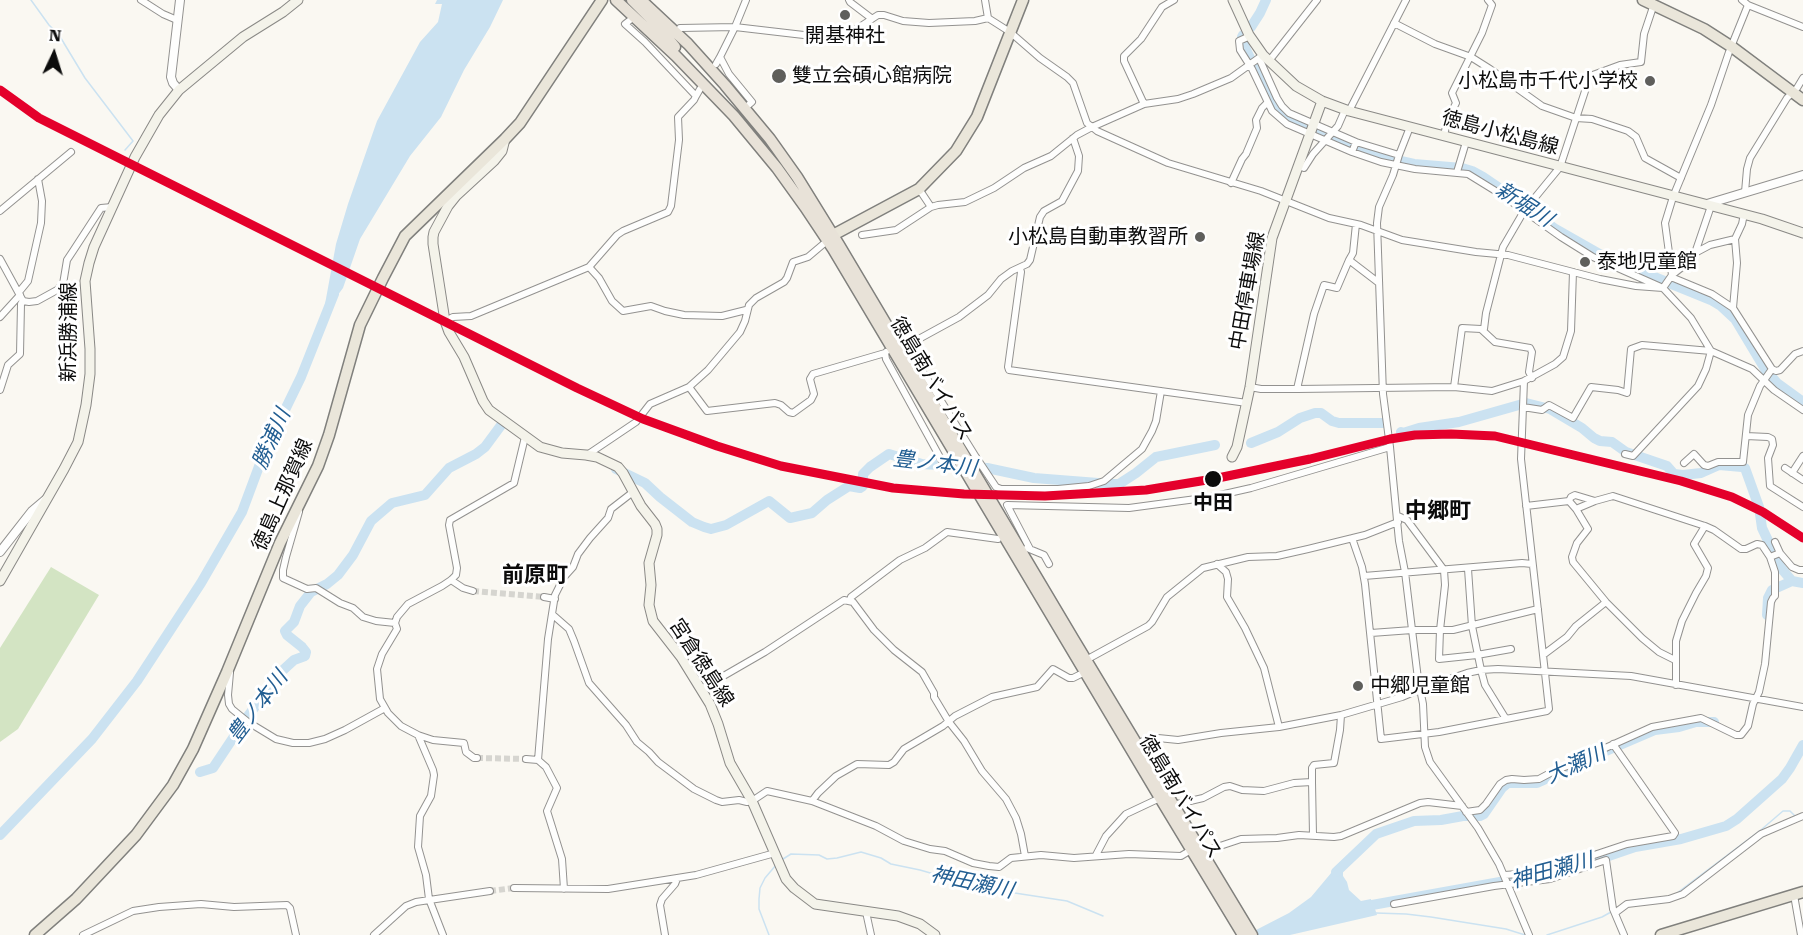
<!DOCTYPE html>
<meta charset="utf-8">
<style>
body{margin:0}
#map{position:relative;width:1803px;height:935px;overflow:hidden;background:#faf8f2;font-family:"Roboto Serif",serif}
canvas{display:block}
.north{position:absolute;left:24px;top:24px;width:60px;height:60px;-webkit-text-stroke:4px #fff;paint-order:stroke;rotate:4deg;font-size:16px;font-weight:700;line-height:24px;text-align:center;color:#0c0c0c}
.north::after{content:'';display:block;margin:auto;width:21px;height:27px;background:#0c0c0c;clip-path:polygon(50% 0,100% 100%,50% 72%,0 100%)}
</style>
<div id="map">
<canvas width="1803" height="935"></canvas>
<div class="north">N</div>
</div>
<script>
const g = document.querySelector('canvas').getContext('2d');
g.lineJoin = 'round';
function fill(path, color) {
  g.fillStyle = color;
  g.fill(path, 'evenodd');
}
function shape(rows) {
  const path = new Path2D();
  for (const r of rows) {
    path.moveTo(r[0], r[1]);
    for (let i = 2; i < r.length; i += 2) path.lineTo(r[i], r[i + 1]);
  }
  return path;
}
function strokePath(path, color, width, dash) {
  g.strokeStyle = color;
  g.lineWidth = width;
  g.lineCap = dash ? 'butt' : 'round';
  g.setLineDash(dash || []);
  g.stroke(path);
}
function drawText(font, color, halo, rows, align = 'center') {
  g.font = font + ' "Roboto Serif","Noto Sans JP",serif';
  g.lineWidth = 6;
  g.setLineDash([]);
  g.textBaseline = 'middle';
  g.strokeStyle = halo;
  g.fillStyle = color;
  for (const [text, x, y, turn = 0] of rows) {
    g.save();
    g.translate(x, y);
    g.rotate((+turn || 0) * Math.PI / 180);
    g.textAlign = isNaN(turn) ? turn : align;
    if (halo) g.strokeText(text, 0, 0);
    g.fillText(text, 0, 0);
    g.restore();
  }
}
const forest = shape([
 [51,567,99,595,18,729,0,742,0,648]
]);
const water = shape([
 [437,0,503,0,490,27,464,70,441,117,410,156,360,239,343,288,323,315,336,244,348,204,377,121,420,42,438,22,442,4,435,4],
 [1342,860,1344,864,1343,866,1343,876,1347,882,1349,890,1361,901,1371,899,1372,907,1375,909,1377,915,1290,935,1171,935,1235,935,1256,930,1289,913,1311,897]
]);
const stream = shape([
 [31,0,49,25,59,35,85,78,133,141,125,150],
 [783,859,791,854,819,855,827,859,837,858,861,852,881,858,891,864,920,870,982,888,1067,901,1103,916],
 [1677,893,1762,829,1783,811,1790,811,1795,816],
 [1633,900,1652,898],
 [1376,913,1406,914,1431,917,1506,929,1525,935],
 [769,935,759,909,759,899,760,888,765,878,776,865],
 [1547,935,1602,917,1611,912]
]);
const river = shape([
 [1251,27,1260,13,1266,0],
 [1243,35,1242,37,1243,43,1249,56,1272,100,1280,112,1290,120,1370,154,1414,164,1462,168,1472,171,1483,177,1508,194,1554,228,1605,257,1711,300,1721,306,1735,319,1765,369,1777,383,1803,402],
 [1401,432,1403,433,1419,428,1459,422,1526,403,1550,409,1582,428,1594,438,1600,441,1612,442,1626,452,1667,466,1674,474,1683,475,1701,473,1719,465,1742,467,1745,468,1759,507,1762,528,1781,568,1792,581,1803,583],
 [1251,443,1278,432,1300,418,1315,413,1321,413,1332,421,1339,423,1384,423],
 [616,469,645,483,660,497,692,522,704,527,711,529,726,525,769,501,790,518,812,513,827,500,849,486,860,488,863,486,863,474,870,467,889,454,922,464,987,468,1034,478,1111,484,1119,484,1136,473,1156,457,1215,445],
 [1767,615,1768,598,1772,590,1792,581],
 [1606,751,1655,730,1679,727,1696,722,1714,722],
 [200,772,213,768,245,720,282,671,294,660,305,656,306,652,302,647,287,635,285,631,294,622,300,606,311,592,327,584,338,575,353,555,371,521,392,503,425,495,449,468,476,454,485,447,502,424],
 [0,835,92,739,137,681,201,583,242,512,264,453,301,377,334,294],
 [1336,872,1376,834,1414,821,1441,820,1463,816,1480,816,1484,814,1502,788,1508,783,1537,783,1570,768],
 [1361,907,1511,880,1535,879,1556,874,1635,847,1681,839,1726,826,1737,819,1782,779,1790,768,1803,745]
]);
const minorTunnel = shape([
 [473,591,544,597],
 [477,758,526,759],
 [490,891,514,888]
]);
const minor = shape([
 [141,0,163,14,177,20],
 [849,0,850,2,871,18],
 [985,0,988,18,1010,32,1040,58,1067,77,1073,83,1087,123,1097,131,1168,163,1261,191,1329,218,1361,225,1402,240,1476,252,1508,255,1600,279,1636,286,1663,288,1691,318,1711,351,1752,369,1774,390,1803,410],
 [1742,0,1748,5,1803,27],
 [634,17,625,24,645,42,696,96,700,89],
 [1394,23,1435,44,1471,57,1490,69,1542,106,1576,118,1592,119,1628,131,1636,137,1645,158,1681,178],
 [680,28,735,27,838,39,844,37,878,15,884,15,903,21,929,23,975,21,988,18],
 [1250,36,1239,41,1240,50,1252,69,1272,111,1287,124,1352,152,1381,162,1415,169,1468,174,1502,195,1561,237,1593,257,1663,288,1672,275,1665,223,1673,197,1711,105,1729,52,1748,5],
 [720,57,735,27,746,0],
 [1259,58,1277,98,1282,106,1289,113,1356,142],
 [1269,61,1317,0],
 [716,64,720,57,729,74,752,102,745,108],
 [1144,104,1124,61,1124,56,1141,39,1162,7,1174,0],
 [1349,111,1406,0],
 [1444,136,1447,121,1456,103,1452,93,1482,33,1492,5,1488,0],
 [1352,152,1356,142,1399,155,1410,127],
 [1399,155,1393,175,1379,207,1377,223,1383,394,1390,447,1399,541,1405,572,1418,679,1423,704,1425,747,1430,762,1478,828,1499,864,1529,935],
 [1298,166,1304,168,1313,154,1338,126,1345,110],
 [1457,172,1466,142],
 [1231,183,1242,159,1246,154,1257,128,1256,120,1262,108,1267,103],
 [919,189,931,207],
 [1745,192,1747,169,1750,158,1787,98,1797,88,1803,78],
 [0,211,71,152],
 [862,235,896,230,931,207,938,205,965,202,994,188,1024,168,1051,156,1077,135,1092,127,1144,104,1178,99,1193,94,1231,78,1263,55],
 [1695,253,1710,245,1735,239,1742,224,1744,214],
 [0,259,23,301,29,302,37,301,57,290,63,284,67,260,73,251,101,208,112,207],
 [1349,260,1353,253,1356,224],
 [589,267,599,278,612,301,623,311,651,306,665,311,684,315,722,316,746,310],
 [1020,268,1021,272,1008,367,1009,370,1247,403],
 [1672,275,1681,268,1695,253,1711,206],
 [1671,277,1712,294,1733,308],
 [19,292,28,281,41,223,42,201,38,179],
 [0,317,20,295],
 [445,321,453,317,471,316,589,267,617,235,623,231,668,212,671,206,679,140,678,117,694,100,696,96],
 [1484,329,1486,313,1503,247,1524,211,1560,167,1590,76,1620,65,1641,62,1644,34,1654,4],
 [906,346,959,317,988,295,1001,279,1012,271,1027,264,1030,260,1040,217,1044,211,1062,201,1078,171,1079,156,1073,138],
 [907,346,976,457,996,487,1001,489,1058,489,1089,486,1104,481,1142,449,1152,431,1156,421,1161,391],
 [886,352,885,353,886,359,942,461,944,463,953,462],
 [1772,369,1776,371,1780,370,1795,354,1803,351],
 [1524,381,1521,459,1543,655],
 [689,387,707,411,775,403,781,405,789,412,793,413,811,400,814,394,810,379,813,374,885,353],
 [1250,387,1261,389,1297,389,1454,387,1492,391,1524,381,1555,364,1563,357,1571,331,1573,272],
 [1454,387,1462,328,1481,329,1495,342,1530,348,1532,352,1529,372,1532,378],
 [1297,389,1314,314,1324,285,1337,288,1349,260,1379,283],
 [0,390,8,365,20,354,21,304,23,301],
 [1523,407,1542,410,1549,405,1573,418,1591,387,1618,390,1627,393,1631,349,1642,345,1711,351,1706,369,1698,386,1633,456,1625,454],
 [1746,436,1768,437,1772,439,1773,445,1768,458,1770,486,1803,507],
 [587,455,636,422,650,404,689,387,708,370,740,332,745,321,749,305,756,298,784,282,787,278,793,262,808,257,827,241],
 [1684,463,1694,454,1704,465,1708,466,1718,462,1743,462,1748,415,1760,386,1772,369,1733,308,1737,263,1735,239],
 [1785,468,1803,480],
 [1792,473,1803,456],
 [1569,501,1576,509,1588,529,1577,543,1572,557,1573,562,1606,602,1642,638,1659,652,1675,660],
 [1526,506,1569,501,1571,497,1575,495,1595,501],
 [1576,509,1595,501,1613,496,1705,526,1714,530,1741,549,1746,549,1757,544,1762,545,1770,557],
 [299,512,286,557,283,570,283,578,307,589,316,588,340,603,353,608,363,617,376,621,395,623],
 [1398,516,1407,520,1444,570,1445,585,1440,630,1439,659,1477,655,1511,649],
 [1352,538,1362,567,1365,584,1381,739,1439,732,1547,711,1549,709,1543,655,1567,637,1576,626,1606,602],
 [1775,542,1780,553],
 [1027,548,1044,555,1049,564],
 [1030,549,1007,505,1129,508,1211,497,1251,488,1390,447],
 [1217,564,1226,572,1228,579,1227,597,1245,628,1264,668,1279,727],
 [1468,569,1472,626,1481,670,1485,685,1506,719],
 [1364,576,1522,563,1532,564],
 [451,580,463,588,473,591],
 [544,597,555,599],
 [850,600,851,597,900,560,925,548,947,532,998,539],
 [553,615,569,629,574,641,589,683,626,725,637,742,649,752,658,762,694,789,716,800,722,802,739,800,747,802,752,801,767,791,812,801,876,826,904,841,930,849,945,851,973,863,989,866,999,867,1011,858,1041,855,1074,858,1129,854,1181,856,1191,850],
 [1371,633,1412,630,1453,630,1538,609],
 [1086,660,1148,626,1152,622,1167,597,1203,568,1248,557,1277,556,1308,549,1365,535,1398,522],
 [230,673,228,695,229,704,232,709,248,722,276,739,293,743,309,743,325,739,345,730,385,708],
 [1676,685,1676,641,1682,621,1696,593,1706,576,1708,568,1694,544,1705,526],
 [701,689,765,652,844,600,853,602,874,630,894,650,922,672,934,693,934,697,949,722,964,741,982,771,1006,799,1016,818,1021,834,1025,856],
 [418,735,433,740,464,743,466,752,474,758,477,758],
 [1135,744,1146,740,1158,738,1178,740,1221,733,1279,727,1341,715,1402,697,1428,686,1467,673,1481,670,1498,669,1631,676,1803,707],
 [526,759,538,760],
 [1312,782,1312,768,1314,765,1334,763,1340,730,1341,715],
 [812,801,818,793,836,776,857,764,889,765,894,762,904,749,943,726,955,716,992,697,1037,687,1053,669,1069,678,1073,678,1085,672],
 [1173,805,1203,798,1224,787,1230,786,1242,790,1264,791,1294,783,1312,782,1313,835],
 [1466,812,1480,810,1486,804,1500,784,1506,780,1512,779,1524,780,1539,779,1556,770,1579,762,1592,754,1652,727,1701,718,1736,735,1741,735,1748,726,1753,704,1759,692,1765,664,1771,602,1773,598,1775,596,1775,572,1770,557,1780,553,1792,567,1799,570,1803,570],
 [1202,852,1241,839,1277,838,1299,835,1334,837,1341,836,1420,803,1428,802,1462,806],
 [1096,855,1106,836,1126,814,1160,798],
 [1505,875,1543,872,1627,844,1673,836,1675,833,1613,744],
 [514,888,608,889,696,875,775,853],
 [564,889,562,859,547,811,557,788,546,767,538,760,548,639,555,595,564,577,573,567,578,554,590,538,608,518,611,509,633,492],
 [1794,895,1801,935],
 [1394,904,1494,886,1550,879,1606,860,1613,909,1624,935],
 [866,912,871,935],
 [1615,913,1627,904,1669,899,1683,894,1761,834,1803,816],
 [83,935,133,911,159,907,201,904,234,907,287,905,290,908,296,935],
 [374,935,406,906,416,902,490,891],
 [443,935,429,899,426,875,418,847,420,816,431,796,434,775,433,770,418,735,401,726,388,713,380,699,377,669,382,654,397,629,395,623,397,617,408,604,442,586,451,580,456,575,457,568,449,525,450,520,514,483,525,437],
 [665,935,660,905,662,899,675,884,677,879]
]);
const tertiary = shape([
 [179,90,173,83,171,77,180,0],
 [1707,204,1803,175],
 [0,552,32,511,45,500]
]);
const secondary = shape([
 [1233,0,1249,35,1263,55,1296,86,1322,101,1349,111,1762,219,1803,233],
 [505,139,502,151,494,161,456,196,448,206,434,232,433,237,433,244,445,321,449,332,464,357,483,401,489,410,540,447,562,453,586,455,597,457,618,467,623,473,641,506,655,524,657,529,657,535,649,563,651,585,649,605,653,621,681,657,710,704,718,724,730,763,752,801,786,879,794,888,815,904,898,916,920,924,935,935],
 [1232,457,1237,447,1250,387,1272,238,1322,101],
 [0,581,64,469,78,442,86,405,90,374,90,349,85,281,89,263,94,247,135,157,159,115,179,90,243,37,283,12,298,0]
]);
const primary = shape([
 [1643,0,1704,29,1732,47,1803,100],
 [827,240,833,235,919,189,956,151,977,117,1023,0],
 [35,935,76,899,136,835,173,785,193,749,227,672,280,543,318,466,329,435,360,325,383,278,405,236,505,139,520,123,602,0],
 [1661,935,1803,892]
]);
const trunk = shape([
 [616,0,676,56,734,116,777,168,805,207,833,249,1160,798,1243,935],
 [632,0,657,25,675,47],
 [641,0,688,44,725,85,770,139,797,177,839,245,1074,640,1252,935]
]);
const rail1 = shape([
 [0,90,39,118,577,388,643,419,717,446,781,466,893,488,964,494,1045,496,1146,490,1213,479,1310,459,1390,439,1415,435,1451,434,1495,436,1681,481,1732,497,1763,512,1803,538]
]);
const markers = [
 [845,15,6,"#5f5f5c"],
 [779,76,8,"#5f5f5c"],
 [1650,81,6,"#5f5f5c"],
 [1200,237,6,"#5f5f5c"],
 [1585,262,6,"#5f5f5c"],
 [1213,479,9,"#0c0c0c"],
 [1358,686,6,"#5f5f5c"]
];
const poiNames = [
 ["開基神社",845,36,"center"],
 ["雙立会碩心館病院",792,76],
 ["小松島市千代小学校",1638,81,"right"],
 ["小松島自動車教習所",1188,237,"right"],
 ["泰地児童館",1597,262],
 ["中郷児童館",1370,686]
];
const streetNames = [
 ["徳島小松島線",1500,133,15],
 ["中田停車場線",1248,291,-80],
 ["新浜勝浦線",69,332,-90],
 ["徳島南バイパス",931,379,59],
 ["徳島上那賀線",283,495,-66],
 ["宮倉徳島線",701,663,57],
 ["徳島南バイパス",1180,797,59]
];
const stopNames = [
 ["中田",1213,503]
];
const waterNames = [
 ["新堀川",1524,205,33],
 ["勝浦川",272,439,-66],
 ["豊ノ本川",935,464,7],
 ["豊ノ本川",258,707,-53],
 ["大瀬川",1576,765,-24],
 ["神田瀬川",1552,871,-15],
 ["神田瀬川",972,883,12]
];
const quarterNames = [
 ["中郷町",1438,512],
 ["前原町",535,576]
];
fill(forest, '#d3e4c3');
fill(water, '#cbe2f1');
strokePath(stream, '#cbe2f1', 1.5);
strokePath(river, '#cbe2f1', 10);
strokePath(minorTunnel, '#d6d5d0', 6, [6, 3]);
strokePath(minor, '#939290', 8);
strokePath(tertiary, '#939290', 10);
strokePath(secondary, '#8a8986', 11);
strokePath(primary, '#80807d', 13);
strokePath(trunk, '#80807d', 13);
strokePath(minor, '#fefefd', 6);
strokePath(tertiary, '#fefefd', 8);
strokePath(secondary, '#f4f3ea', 9);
strokePath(primary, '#eae6da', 10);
strokePath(trunk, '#e8e2d8', 10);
strokePath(rail1, '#e4002b', 9);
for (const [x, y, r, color] of markers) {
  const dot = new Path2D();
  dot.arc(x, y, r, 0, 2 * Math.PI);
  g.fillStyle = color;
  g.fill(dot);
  strokePath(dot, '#fff', 2);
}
drawText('20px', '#0c0c0c', '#fff', poiNames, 'left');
drawText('20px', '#0c0c0c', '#fff', streetNames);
drawText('bold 20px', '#0c0c0c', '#fff', stopNames);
drawText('italic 21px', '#225e92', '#fff', waterNames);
drawText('bold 22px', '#0c0c0c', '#fff', quarterNames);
</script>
